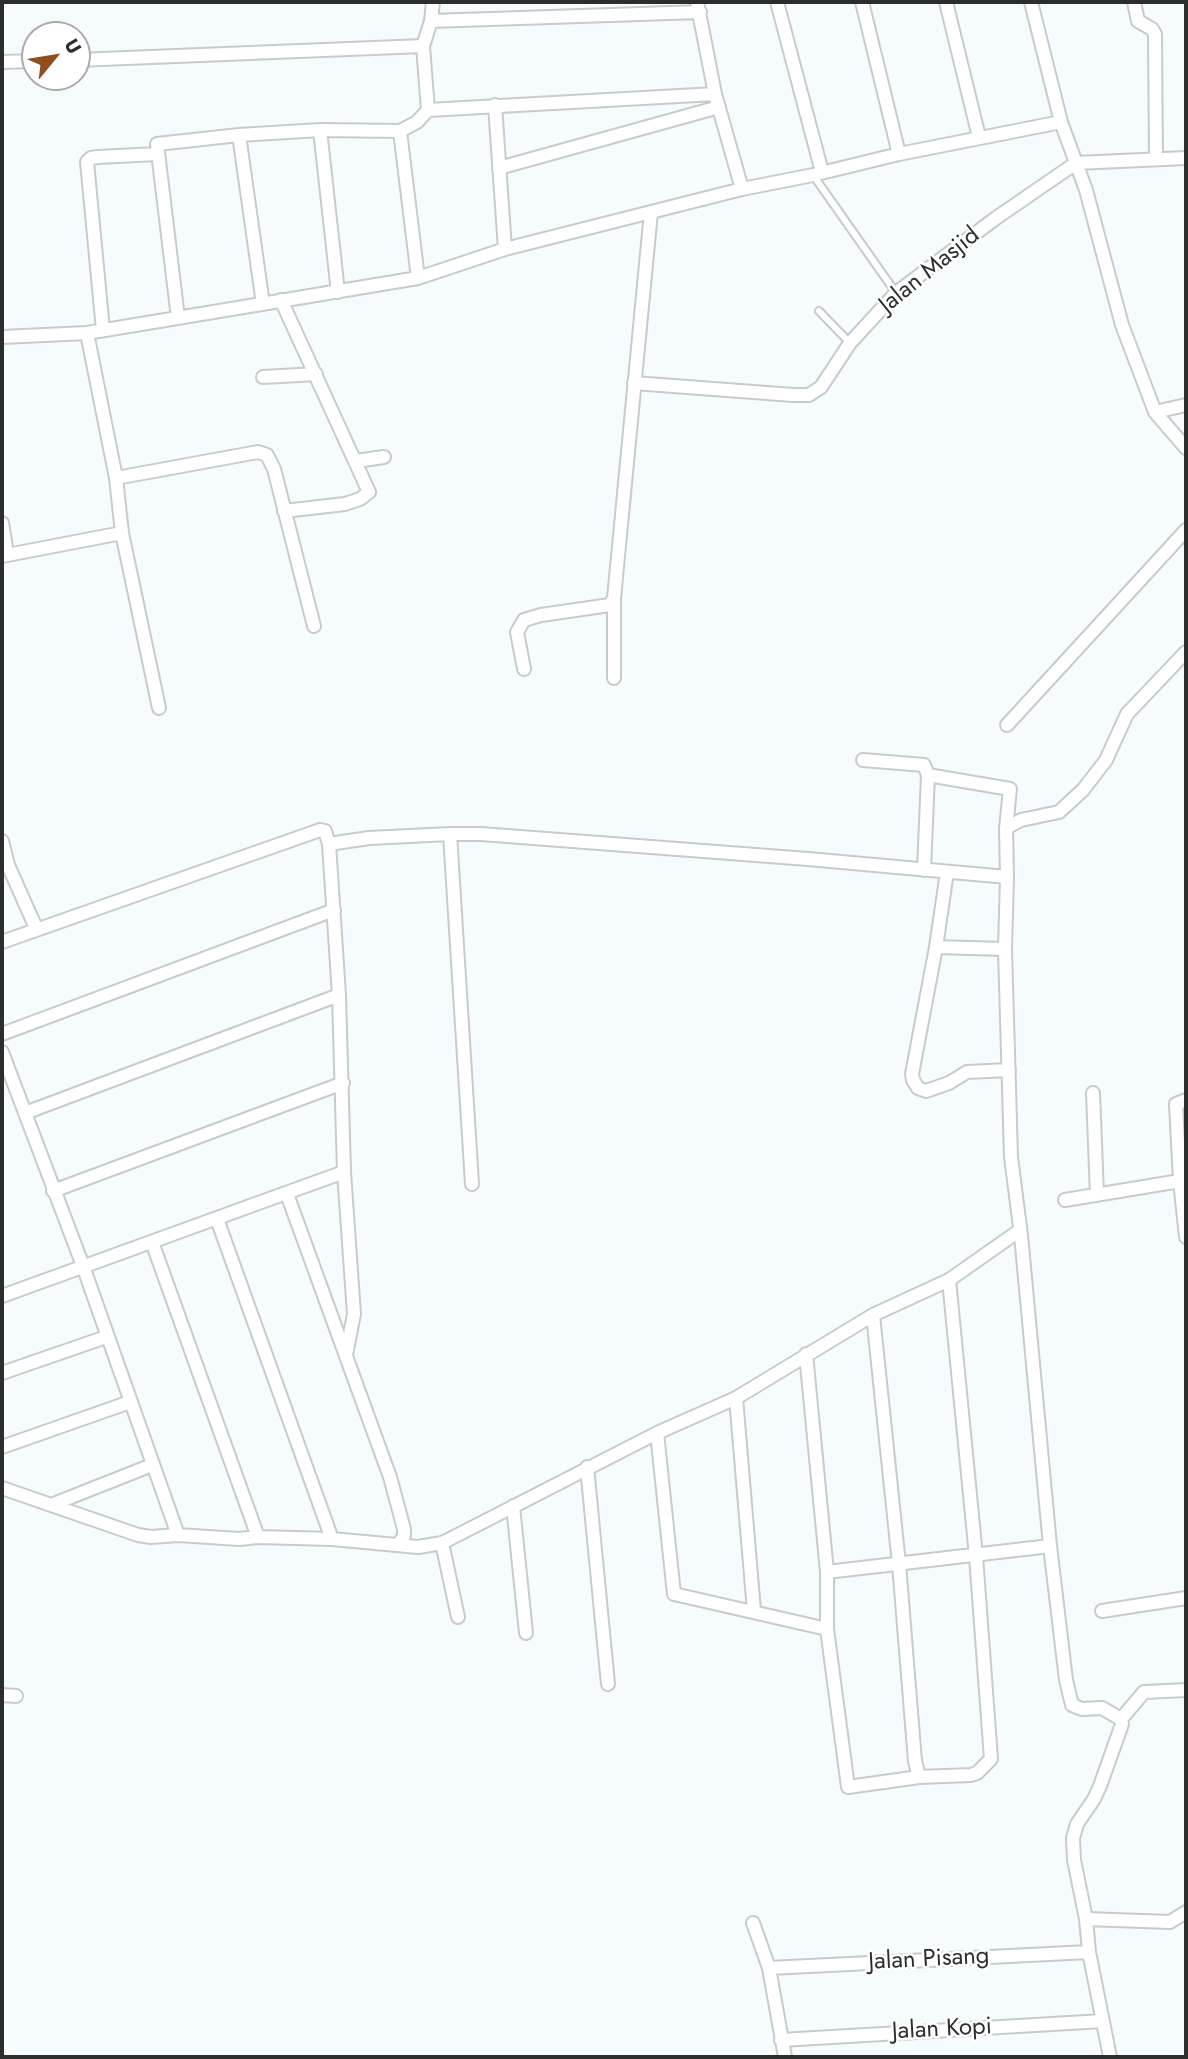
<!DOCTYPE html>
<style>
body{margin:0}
#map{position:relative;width:1188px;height:2059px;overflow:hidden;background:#f6fcfd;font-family:Jost,sans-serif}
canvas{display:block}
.frame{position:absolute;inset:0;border:4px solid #2c2e2e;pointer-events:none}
.north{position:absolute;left:21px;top:21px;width:70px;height:70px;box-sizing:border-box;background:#fff;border:2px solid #ababab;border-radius:50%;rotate:60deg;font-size:19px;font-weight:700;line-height:28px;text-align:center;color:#2c2e2e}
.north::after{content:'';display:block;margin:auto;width:24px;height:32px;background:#904e1c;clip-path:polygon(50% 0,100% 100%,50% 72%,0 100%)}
</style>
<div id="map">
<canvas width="1188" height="2059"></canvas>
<div class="frame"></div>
<div class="north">U</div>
</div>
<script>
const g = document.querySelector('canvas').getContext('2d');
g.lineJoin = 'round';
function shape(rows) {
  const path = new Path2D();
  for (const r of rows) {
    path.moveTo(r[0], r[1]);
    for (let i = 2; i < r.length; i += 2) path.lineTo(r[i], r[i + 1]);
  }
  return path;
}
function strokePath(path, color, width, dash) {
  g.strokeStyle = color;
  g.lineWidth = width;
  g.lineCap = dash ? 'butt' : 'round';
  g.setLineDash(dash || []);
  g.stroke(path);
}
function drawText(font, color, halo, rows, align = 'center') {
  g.font = font + ' Jost,sans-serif';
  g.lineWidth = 5;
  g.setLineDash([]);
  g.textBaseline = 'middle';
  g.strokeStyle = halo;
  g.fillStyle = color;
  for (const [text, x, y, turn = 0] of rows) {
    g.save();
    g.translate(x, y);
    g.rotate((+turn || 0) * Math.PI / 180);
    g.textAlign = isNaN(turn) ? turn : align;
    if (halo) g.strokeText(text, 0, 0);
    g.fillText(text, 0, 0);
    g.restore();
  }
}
const lane = shape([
 [813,175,896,293],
 [819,311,850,343]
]);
const street = shape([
 [697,2,715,94,742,189],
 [777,2,822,172],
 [862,2,899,154],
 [946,2,979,137],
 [1031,2,1061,122,1086,190,1122,325,1155,412,1186,448],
 [1134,2,1138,21,1152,29,1155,34,1156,158],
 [431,21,700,12],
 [77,60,423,46],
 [2,62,35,61],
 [495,105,505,249],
 [428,110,715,94],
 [320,130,338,292],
 [400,131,418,278],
 [239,135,263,304],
 [499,168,719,107],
 [281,300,369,492,360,499,345,504,284,511],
 [178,318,157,144,239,135,320,130,400,131,417,122,428,110,423,46,431,21,433,2],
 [103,330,87,162,91,158,98,157,157,154],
 [87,333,116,478,122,533,159,708],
 [2,337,87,333,418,278,505,249,742,189,813,175,899,154,1061,122],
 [263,377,316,374],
 [634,383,793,395,809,395,821,387,850,343,896,293,996,218,1076,163,1186,158],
 [1155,412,1186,405],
 [356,461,384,457],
 [116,478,258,452,267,455,274,469,314,626],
 [2,523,7,554],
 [2,556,122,533],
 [614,598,614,678],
 [524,669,517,632,524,620,541,615,610,605,614,598,651,212],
 [1007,725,1186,530],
 [863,760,924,765,928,775],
 [1006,828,1021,820,1059,812,1083,790,1106,760,1127,714,1186,652],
 [450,834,472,1184],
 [2,841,8,865,36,928],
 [329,844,369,838,450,834,481,834,808,859,1007,877],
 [924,870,928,775,1010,789,1006,828,1007,877,1005,949,1011,1157,1021,1235,1050,1546,1066,1680,1072,1705,1082,1709,1102,1708,1121,1719,1122,1724,1100,1786,1094,1799,1077,1824,1073,1838,1074,1860,1086,1919,1089,1952,1110,2057],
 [947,872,936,947,1005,949],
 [2,942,320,830,325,831,329,844,339,995,344,1172,354,1314,346,1355],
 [936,947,912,1074,913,1080,918,1088,926,1091,949,1083,967,1072,1009,1070],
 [2,1034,334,910],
 [2,1052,83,1266,178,1535],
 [1093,1093,1097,1195],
 [1186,1100,1176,1104,1180,1181,1186,1237],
 [25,1113,339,995],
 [53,1191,343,1083],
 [287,1194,390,1477,404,1529,404,1536,398,1545],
 [1065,1200,1186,1180],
 [217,1219,332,1539],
 [152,1242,258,1537],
 [2,1296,344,1172],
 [873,1315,899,1564,915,1761,919,1777],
 [806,1354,827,1572,827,1629,848,1787,919,1777,971,1775,977,1773,991,1759,976,1556,949,1280],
 [2,1373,106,1337],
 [736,1398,754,1611],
 [657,1433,674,1594,827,1629],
 [2,1447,130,1402],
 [587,1467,608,1684],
 [2,1488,138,1535,151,1537,178,1535,239,1539,258,1537,332,1539,418,1547,442,1543,657,1433,736,1398,873,1315,949,1280,1016,1233,1021,1235],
 [51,1505,152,1465],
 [513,1506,526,1633],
 [442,1543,458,1617],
 [827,1572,1050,1546],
 [1102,1611,1186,1598],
 [2,1695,16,1696],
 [1121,1719,1144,1692,1186,1690],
 [1086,1919,1170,1922,1186,1912],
 [753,1923,769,1968,785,2057],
 [769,1968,1089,1952],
 [781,2040,1103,2021]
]);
const streetNames = [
 ["Jalan Masjid",930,271,-39],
 ["Jalan Pisang",929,1960,-3],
 ["Jalan Kopi",942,2030,-3]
];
strokePath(lane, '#c6cccc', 10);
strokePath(street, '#c6cccc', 16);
strokePath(lane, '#fff', 6);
strokePath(street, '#fff', 12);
drawText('24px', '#2c2e2e', '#fff', streetNames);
</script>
